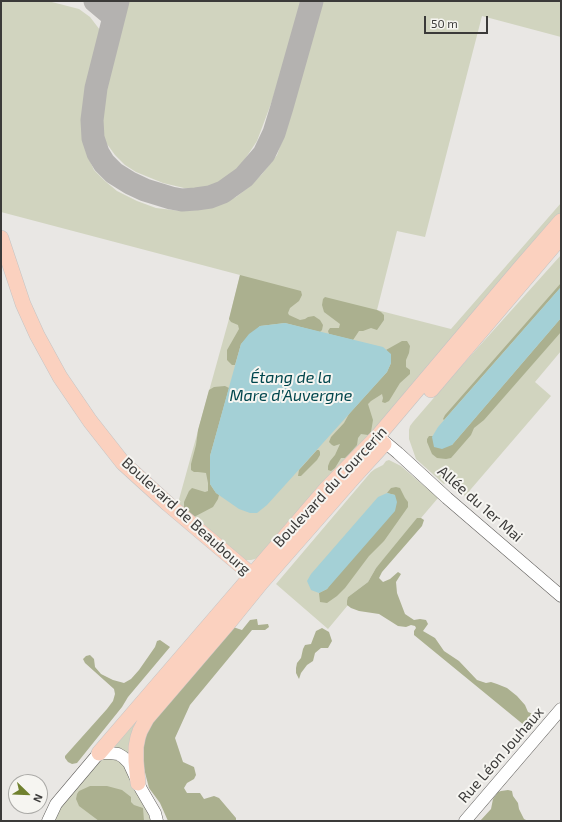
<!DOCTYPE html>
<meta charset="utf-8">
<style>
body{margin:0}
#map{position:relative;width:562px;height:822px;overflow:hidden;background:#e9e7e4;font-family:"Exo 2",sans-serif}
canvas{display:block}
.frame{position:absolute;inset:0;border:2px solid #3b3a39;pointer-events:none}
.north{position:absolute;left:8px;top:774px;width:40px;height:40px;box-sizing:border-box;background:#f6f5f1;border:1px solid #abaaa7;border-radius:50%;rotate:113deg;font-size:11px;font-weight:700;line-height:16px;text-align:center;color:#3b3a39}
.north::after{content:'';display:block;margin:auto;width:14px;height:18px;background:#70812f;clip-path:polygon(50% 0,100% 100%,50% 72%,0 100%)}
.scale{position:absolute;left:424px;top:16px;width:64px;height:18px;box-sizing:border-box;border:2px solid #3b3a39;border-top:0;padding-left:5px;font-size:12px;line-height:14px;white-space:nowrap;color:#3b3a39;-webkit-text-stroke:3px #f6f5f1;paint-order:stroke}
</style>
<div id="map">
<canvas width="562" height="822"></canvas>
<div class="frame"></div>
<div class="north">N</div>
<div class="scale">50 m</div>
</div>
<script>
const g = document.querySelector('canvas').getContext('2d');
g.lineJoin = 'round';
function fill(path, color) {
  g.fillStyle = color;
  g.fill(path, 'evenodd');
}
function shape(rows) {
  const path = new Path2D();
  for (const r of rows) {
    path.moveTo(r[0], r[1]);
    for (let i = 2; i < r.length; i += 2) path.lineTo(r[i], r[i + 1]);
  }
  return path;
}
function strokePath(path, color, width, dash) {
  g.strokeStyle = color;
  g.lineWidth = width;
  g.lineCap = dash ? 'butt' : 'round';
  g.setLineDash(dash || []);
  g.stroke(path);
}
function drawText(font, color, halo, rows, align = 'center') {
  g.font = font + ' "Exo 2",sans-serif';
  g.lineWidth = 4;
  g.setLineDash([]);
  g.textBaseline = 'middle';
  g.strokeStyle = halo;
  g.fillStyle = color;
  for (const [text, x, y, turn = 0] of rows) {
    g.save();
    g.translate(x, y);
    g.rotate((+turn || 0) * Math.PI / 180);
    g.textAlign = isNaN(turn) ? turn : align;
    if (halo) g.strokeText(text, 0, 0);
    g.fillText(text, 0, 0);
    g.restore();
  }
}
const green = shape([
 [1,1,48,1,79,9,90,17,100,30,88,79,83,115,82,134,86,152,94,170,105,181,117,191,137,201,156,208,181,211,196,210,217,204,236,197,249,187,262,174,277,155,286,130,293,105,319,1,561,1,561,37,482,16,425,237,397,231,377,310,451,329,561,203,561,216,429,373,261,556,255,559,251,560,245,560,178,503,229,319,240,275,1,212],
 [127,1,303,1,272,101,257,141,245,159,233,175,217,184,201,188,184,188,163,183,136,172,125,165,115,155,104,140,101,122,102,96],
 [561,255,561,351,535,382,551,396,465,496,449,481,444,484,416,459,409,439,409,430,410,426,413,422,457,371],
 [389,460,401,466,438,498,421,518,376,568,368,582,348,597,348,605,328,629,276,584,371,472,375,469,383,465,386,461],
 [143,708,128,755,110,749],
 [106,756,122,760,148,813,151,821,54,821,61,803,100,759]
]);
const forest = shape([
 [240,275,301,291,302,295,299,301,290,308,288,313,289,315,300,320,305,319,308,317,314,316,320,320,323,325,322,330,320,332,285,323,260,326,241,344,235,365,232,365,227,360,227,350,239,329,238,325,231,322,229,319],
 [561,283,561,287,444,420,443,419,445,415],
 [325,297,377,310,381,312,384,315,384,320,377,330,371,328,363,331,359,331,353,340,329,334,328,331,330,328,339,328,340,324,324,312,322,305,323,299],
 [561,318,561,332,484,420,474,428,471,435,451,458,446,459,437,458,432,454,427,442,427,439,429,436,433,436,452,445],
 [402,341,407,341,410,346,409,353,406,360,406,367,410,370,410,374,400,383,389,401,385,403,382,402,383,398,382,394,371,401,368,404,373,420,371,432,368,435,361,434,358,438,357,445,350,453,345,458,341,458,335,468,331,471,328,470,328,466,330,461,335,455,340,444,334,446,332,445,329,442,331,437,344,423,349,414,387,372,391,363,391,355,386,350],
 [225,386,229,388,210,456,210,484,216,493,219,495,218,499,213,507,194,517,184,508,184,502,189,491,192,488,205,492,208,491,208,483,206,473,198,472,194,472,191,470,191,464,196,445,198,430,209,390,214,387],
 [317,450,319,450,320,452,320,455,317,460,301,476,298,476,299,470],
 [396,487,400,488,405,498,408,502,408,507,384,541,369,556,345,588,337,596,327,603,320,602,319,593,327,589,395,495,387,493,391,488],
 [417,518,421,518,424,520,422,526,382,572,379,578,383,582,390,579,398,572,401,574,396,582,397,593,405,614,414,620,420,619,426,620,428,624,423,631,435,638,444,651,459,661,477,680,486,683,491,682,497,684,507,688,517,696,525,705,528,712,541,717,530,730,414,635,414,631,416,628,415,626,411,625,406,627,398,626,379,614,359,611,351,608,347,605,347,601,348,597,368,582,376,568],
 [257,619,258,625,268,624,269,627,265,630,252,630,190,705,175,738,183,762,194,767,196,775,194,779,187,783,184,788,187,793,200,793,204,799,214,796,219,798,236,818,236,821,168,821,160,803,149,788,142,761,141,750,146,732,153,720,233,627,242,630,250,620],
 [322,628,329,632,332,641,328,648,321,648,315,653,313,661,307,665,301,673,299,679,296,673,296,668,297,663,301,658,303,649,305,645,311,644,316,631],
 [160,640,170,647,128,697,122,707,77,763,72,764,68,762,65,758,65,756,107,709,113,701,115,694,114,689,85,663,83,659,86,656,90,655,94,659,95,667,101,674,113,680,124,683,131,679,139,670,155,647,157,641],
 [90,786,107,786,122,790,131,797,131,802,134,805,143,808,144,821,99,821,79,806,76,799,77,794,79,791],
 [508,790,512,791,513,796,518,803,519,809,524,819,528,821,480,821,491,809,493,799,498,792,501,791]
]);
const water = shape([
 [561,287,561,318,452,445,442,449,434,447,432,437,438,427],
 [285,323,383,347,391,354,391,363,387,372,267,505,257,513,250,513,239,509,216,493,210,484,210,456,241,344,249,334,260,326],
 [387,493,395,495,397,502,395,511,327,589,319,593,311,590,307,581,311,574,378,497]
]);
const taxiway = shape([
 [95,1,114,17],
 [118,1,96,88,92,120,93,138,98,153,104,163,114,173,130,183,145,190,171,198,182,200,196,199,210,197,223,192,244,177,264,154,274,133,282,107,312,1]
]);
const minor = shape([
 [379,437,398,453,447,498,561,596],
 [48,821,56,804,99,753,110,753,118,754,123,757,129,763,141,789,155,813,157,821],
 [465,821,561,709]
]);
const major = shape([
 [1,238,23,304,37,335,60,377,90,421,123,463,168,504,259,581],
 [431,390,561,237],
 [99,753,327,488,378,436,520,268,561,221],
 [138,783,136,761,136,747,138,737,140,731,147,718,231,620,261,583,353,478,384,444]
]);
const streetNames = [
 ["Boulevard du Courcerin",330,487,-47],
 ["Allée du 1er Mai",480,504,41],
 ["Boulevard de Beaubourg",186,516,42],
 ["Rue Léon Jouhaux",501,755,-49]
];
const waterNames = [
 ["Étang de la",291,378],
 ["Mare d’Auvergne",291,396]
];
fill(green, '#d1d4bf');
fill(forest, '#abb08f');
fill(water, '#a4d0d6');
strokePath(taxiway, '#b4b2b0', 23);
strokePath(minor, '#615f5c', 13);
strokePath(major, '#c4c4c4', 16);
strokePath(minor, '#fff', 12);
strokePath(major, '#fbd1bf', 15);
drawText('15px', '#3b3a39', '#f6f5f1', streetNames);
drawText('italic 16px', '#00464d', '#f6f5f1', waterNames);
</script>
